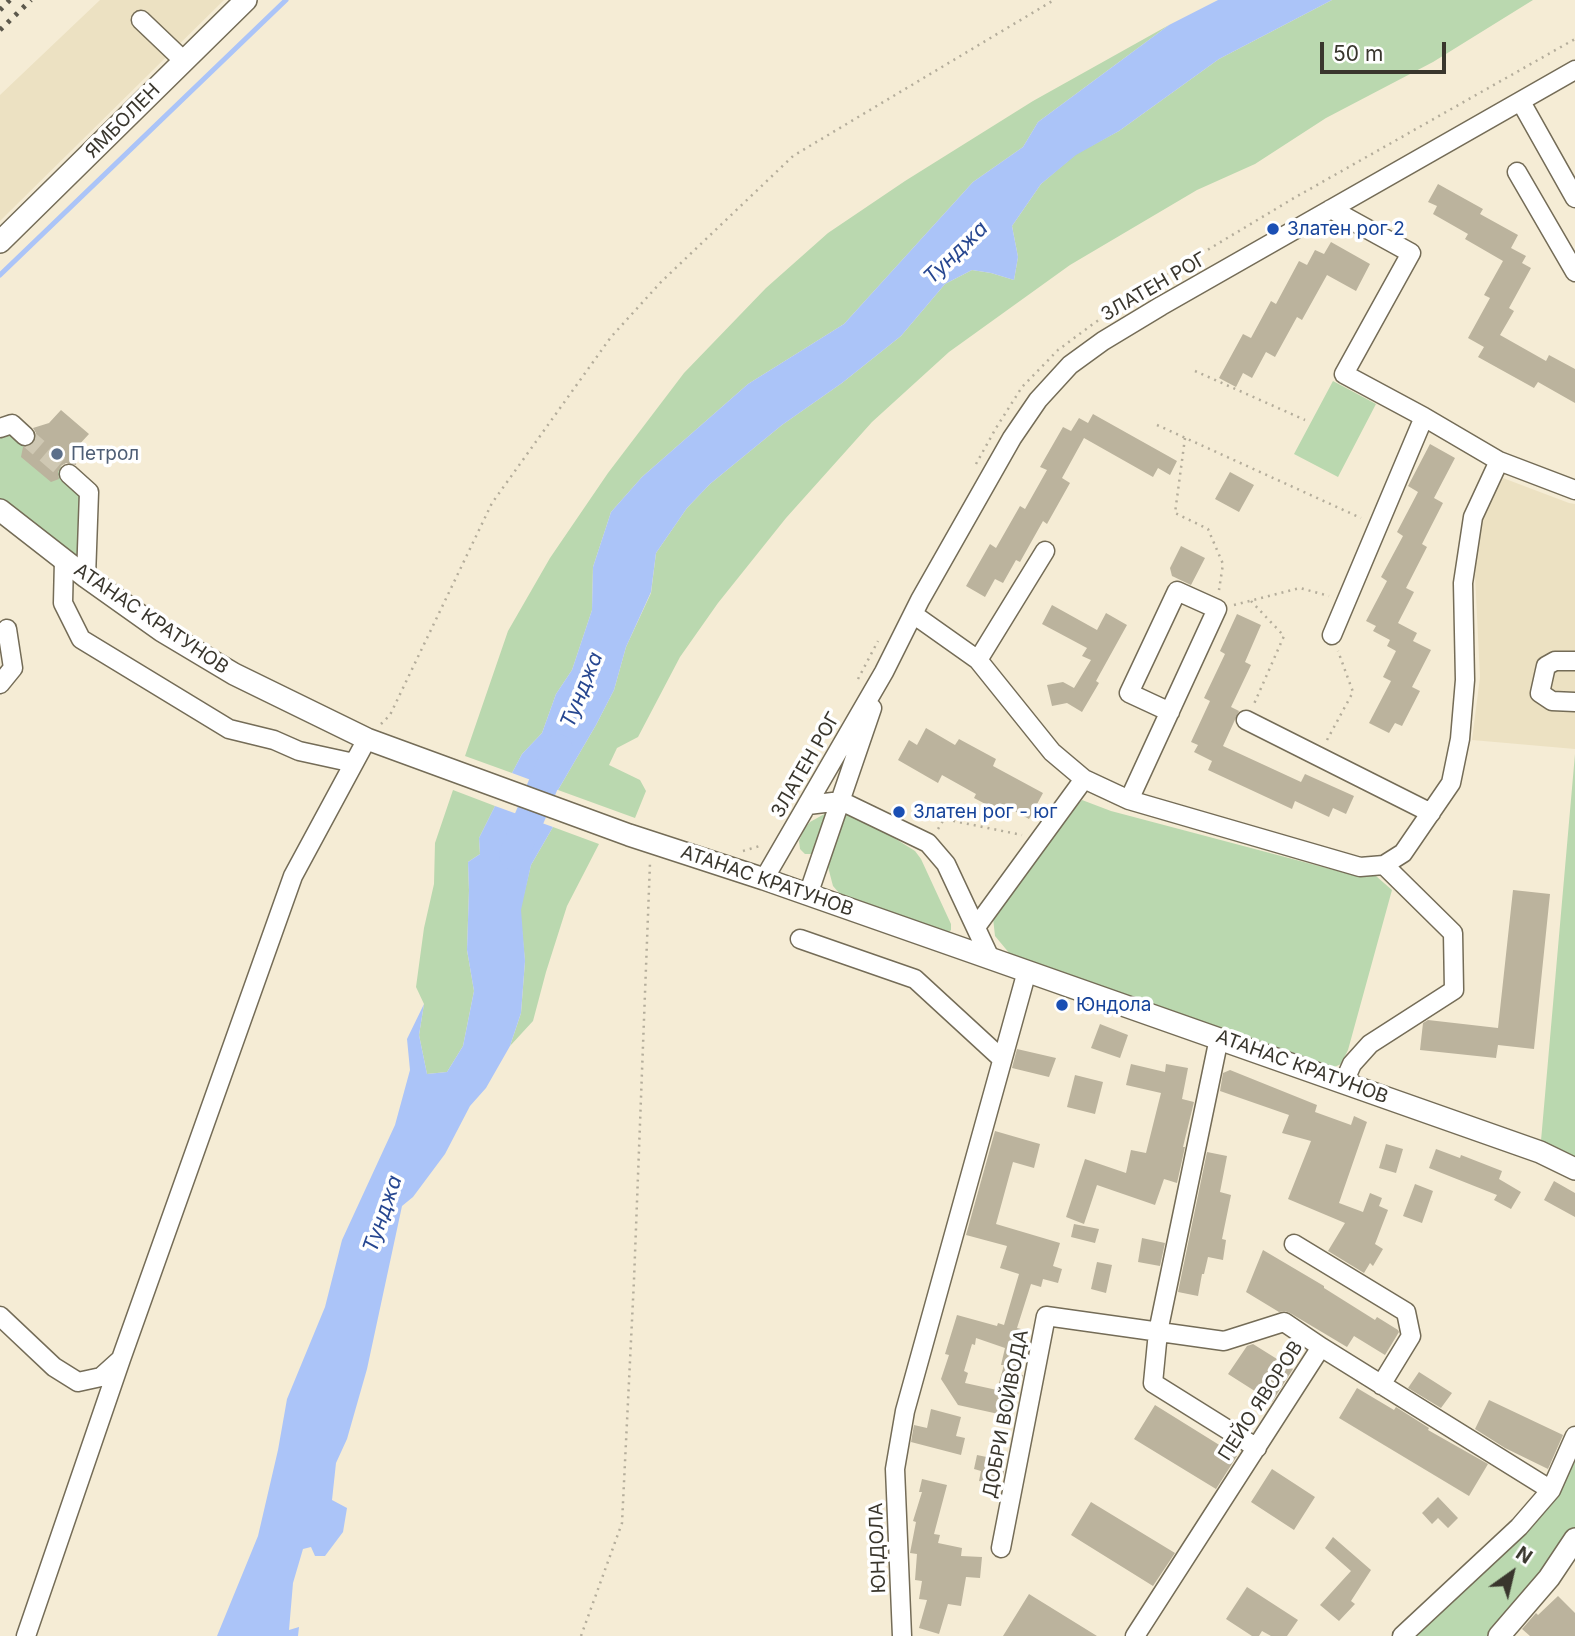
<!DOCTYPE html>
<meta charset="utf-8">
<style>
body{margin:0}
#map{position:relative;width:1575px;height:1636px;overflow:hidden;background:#f5ecd5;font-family:Inter,sans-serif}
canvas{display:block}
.north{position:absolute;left:1477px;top:1538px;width:70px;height:70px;-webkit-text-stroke:5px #fff;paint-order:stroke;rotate:34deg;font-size:19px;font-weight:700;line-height:28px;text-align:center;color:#39362d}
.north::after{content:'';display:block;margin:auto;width:24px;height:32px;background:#39362d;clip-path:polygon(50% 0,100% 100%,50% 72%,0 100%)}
.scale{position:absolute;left:1320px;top:42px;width:126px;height:32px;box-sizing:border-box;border:4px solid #39362d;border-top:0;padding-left:9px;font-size:21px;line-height:24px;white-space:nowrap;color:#39362d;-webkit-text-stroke:5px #fff;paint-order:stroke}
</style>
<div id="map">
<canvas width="1575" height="1636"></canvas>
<div class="north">N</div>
<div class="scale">50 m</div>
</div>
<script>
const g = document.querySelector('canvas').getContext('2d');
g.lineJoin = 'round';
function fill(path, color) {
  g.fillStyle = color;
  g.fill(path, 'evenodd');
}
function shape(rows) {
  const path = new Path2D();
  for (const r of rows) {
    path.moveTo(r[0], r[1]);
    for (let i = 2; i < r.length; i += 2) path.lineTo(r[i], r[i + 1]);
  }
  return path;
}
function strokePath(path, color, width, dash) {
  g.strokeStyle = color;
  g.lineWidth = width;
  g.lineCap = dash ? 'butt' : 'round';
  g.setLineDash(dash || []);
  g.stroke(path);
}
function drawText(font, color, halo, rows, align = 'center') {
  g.font = font + ' Inter,sans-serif';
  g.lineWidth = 7;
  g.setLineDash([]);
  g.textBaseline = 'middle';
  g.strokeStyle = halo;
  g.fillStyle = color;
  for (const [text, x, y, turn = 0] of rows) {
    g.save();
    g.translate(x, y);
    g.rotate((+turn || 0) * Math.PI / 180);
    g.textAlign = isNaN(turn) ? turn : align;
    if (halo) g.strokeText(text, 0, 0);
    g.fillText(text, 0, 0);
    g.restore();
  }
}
const built = shape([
 [100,0,224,0,0,221,0,95],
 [1503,478,1569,503,1575,504,1575,749,1472,740,1480,677,1475,575,1480,519]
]);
const green = shape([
 [1332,0,1533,0,1433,62,1326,118,1255,164,1197,190,1070,265,949,352,872,422,786,518,718,603,680,657,638,737,617,748,609,765,640,780,646,791,635,818,558,790,596,725,614,690,626,647,651,593,656,553,687,508,710,484,782,425,842,383,901,336,945,284,972,270,991,273,1014,280,1018,257,1012,226,1041,184,1076,154,1119,131,1219,59],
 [1169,25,1038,122,1023,147,973,182,844,324,748,384,642,477,611,512,593,567,592,610,572,670,556,694,542,733,522,754,512,773,465,756,508,631,550,558,608,473,684,373,766,288,828,233,905,181,1033,101],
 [1333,381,1376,404,1338,477,1294,454],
 [12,424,89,492,86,577,0,510,0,428],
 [1575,754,1575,1169,1540,1152],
 [453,790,495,806,479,838,480,854,468,862,469,890,467,950,474,991,463,1046,447,1072,427,1074,419,1035,424,1004,416,987,424,928,434,884,435,843],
 [1082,800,1111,811,1353,875,1376,876,1392,890,1348,1050,1341,1064,1326,1071,1010,954,995,936,993,918,1044,844],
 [848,809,915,851,921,859,951,924,951,930,945,936,840,894,833,886,828,867],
 [828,812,812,854,805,854,800,849,799,841,804,829,810,822],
 [553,827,599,844,567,906,546,972,533,1021,510,1046,521,1013,525,961,520,910,531,865],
 [1575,1436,1575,1539,1499,1636,1402,1636,1519,1527]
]);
const water = shape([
 [1218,0,1332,0,1219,59,1119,131,1076,155,1041,184,1012,226,1018,257,1014,280,991,273,972,270,945,284,901,336,842,383,782,425,710,484,687,508,656,553,651,592,626,647,614,690,596,725,558,790,512,773,522,754,542,733,556,694,572,670,592,610,593,567,611,512,642,477,748,384,844,324,973,182,1023,147,1038,122,1169,25],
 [495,806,553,827,531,865,521,910,525,961,521,1013,510,1046,486,1088,470,1106,445,1154,413,1197,402,1206,367,1369,347,1439,336,1463,332,1500,347,1508,343,1532,325,1556,315,1556,311,1547,303,1549,293,1583,289,1630,299,1627,298,1636,217,1636,258,1536,278,1450,287,1399,325,1307,342,1240,395,1125,410,1070,407,1039,424,1004,419,1035,427,1074,447,1072,463,1046,474,991,467,950,469,890,468,862,480,854,479,838]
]);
const stream = shape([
 [0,275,286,0]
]);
const river = shape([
 [514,855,558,749]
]);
const building = shape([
 [1438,184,1483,209,1480,214,1518,235,1511,248,1526,256,1522,263,1531,268,1509,308,1514,311,1500,335,1546,361,1549,355,1575,369,1575,403,1538,382,1534,388,1478,357,1484,347,1468,338,1490,298,1484,295,1503,261,1465,239,1468,234,1433,214,1437,206,1428,202],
 [1331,242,1370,264,1356,291,1327,275,1302,320,1297,317,1275,357,1266,352,1252,378,1243,373,1236,387,1219,378,1243,334,1251,338,1271,301,1276,304,1299,261,1307,265,1315,250,1324,254],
 [61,410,89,434,77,447,76,465,66,463,61,466,58,472,59,479,51,482,21,457,23,447,29,447,36,439,36,433,33,428,49,423],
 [1093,414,1177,461,1170,475,1158,468,1153,477,1084,438,1062,478,1070,483,1047,524,1043,521,1020,562,1016,560,1003,583,995,579,985,597,966,586,990,544,996,548,1020,506,1025,509,1047,470,1040,467,1063,427,1071,431,1079,418,1088,423],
 [1430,444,1455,458,1434,498,1443,503,1422,544,1427,547,1406,588,1414,592,1398,623,1417,633,1413,641,1431,650,1412,687,1420,691,1402,726,1395,723,1389,733,1369,723,1391,681,1383,677,1396,651,1387,646,1390,640,1373,631,1376,626,1366,621,1387,581,1381,577,1403,536,1397,532,1418,492,1408,486],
 [1230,472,1254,485,1239,512,1215,499],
 [1181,546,1205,558,1191,585,1172,576,1170,568],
 [1052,605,1097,630,1106,613,1127,625,1096,681,1099,683,1082,712,1067,703,1052,706,1047,685,1063,682,1074,688,1091,660,1082,656,1087,648,1042,624],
 [1237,614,1261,625,1245,662,1251,665,1231,707,1239,711,1223,746,1301,782,1305,774,1354,796,1346,814,1333,808,1329,817,1295,801,1292,809,1208,770,1212,761,1194,752,1198,745,1191,742,1210,701,1204,698,1225,654,1220,651],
 [926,728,955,745,959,739,996,759,993,766,1043,793,1029,819,1011,809,1008,816,974,798,976,794,942,775,938,783,898,760,909,740,917,745],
 [1513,890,1550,894,1534,1049,1498,1045,1496,1058,1420,1050,1423,1023,1428,1020,1498,1028],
 [1100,1024,1128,1035,1120,1058,1091,1048],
 [1017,1049,1056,1058,1049,1077,1012,1068],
 [1131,1064,1165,1072,1166,1064,1188,1068,1182,1099,1194,1102,1183,1147,1185,1147,1177,1183,1164,1179,1155,1205,1097,1185,1084,1224,1066,1217,1085,1159,1126,1173,1131,1150,1146,1153,1161,1093,1126,1085],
 [1230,1070,1317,1105,1315,1112,1351,1125,1354,1116,1367,1122,1339,1203,1363,1212,1370,1193,1382,1198,1379,1206,1388,1210,1375,1244,1383,1249,1373,1266,1370,1263,1364,1273,1328,1251,1345,1223,1288,1199,1311,1141,1282,1133,1289,1115,1220,1091,1223,1073],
 [1075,1075,1103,1082,1095,1114,1067,1107],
 [995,1131,1040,1144,1034,1168,1013,1162,996,1224,1060,1243,1053,1266,1062,1269,1058,1283,1043,1279,1041,1287,1031,1284,1017,1328,1025,1330,1019,1351,1023,1352,1018,1374,1023,1375,1012,1417,958,1405,941,1379,949,1355,945,1354,957,1315,997,1326,998,1323,1004,1325,1019,1274,1000,1268,1007,1246,966,1235],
 [976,1338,1005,1348,1001,1365,1004,1365,997,1390,965,1383,968,1373,964,1371,972,1344,975,1345],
 [1386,1144,1403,1149,1396,1173,1379,1168],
 [1436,1149,1460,1158,1461,1155,1502,1171,1499,1179,1521,1192,1511,1209,1494,1200,1497,1195,1429,1168],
 [1207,1152,1227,1156,1220,1192,1231,1195,1222,1239,1226,1240,1223,1260,1208,1257,1204,1274,1202,1274,1198,1296,1178,1292],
 [1554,1181,1575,1193,1575,1217,1544,1200],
 [1415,1184,1433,1191,1422,1223,1403,1216],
 [1074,1224,1099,1229,1095,1243,1071,1237],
 [1142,1238,1165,1243,1160,1266,1138,1262],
 [1263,1250,1324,1286,1324,1288,1375,1320,1377,1317,1398,1330,1399,1332,1385,1355,1354,1336,1347,1347,1290,1313,1285,1311,1279,1312,1246,1292],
 [1097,1262,1112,1265,1106,1293,1091,1289],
 [1253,1344,1293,1369,1272,1402,1228,1374,1247,1346],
 [1419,1372,1452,1393,1441,1408,1408,1388],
 [1357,1388,1394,1410,1396,1407,1429,1428,1428,1430,1488,1464,1469,1496,1339,1418],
 [1489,1400,1563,1435,1548,1469,1505,1448,1475,1429],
 [1155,1405,1237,1456,1216,1489,1134,1439],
 [931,1409,961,1417,956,1436,965,1438,961,1455,911,1442,914,1425,927,1428],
 [977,1455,1006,1461,1003,1476,997,1475,995,1484,979,1481,981,1471,974,1469],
 [1272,1469,1315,1497,1294,1530,1251,1502],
 [922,1479,947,1485,934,1534,940,1535,938,1543,962,1548,961,1556,982,1557,980,1578,966,1577,961,1606,948,1604,939,1634,919,1628,927,1600,919,1599,922,1581,915,1580,917,1554,910,1553,916,1522,913,1521,922,1492,919,1492],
 [1438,1497,1458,1518,1448,1528,1438,1518,1432,1524,1422,1513],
 [1091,1502,1175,1553,1153,1586,1071,1535],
 [1333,1537,1371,1570,1351,1601,1355,1604,1339,1621,1320,1605,1351,1571,1325,1548],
 [1247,1587,1298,1620,1287,1636,1271,1636,1262,1631,1259,1636,1252,1636,1226,1619],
 [1029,1594,1097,1636,1003,1636],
 [1558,1596,1575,1613,1575,1636,1530,1636,1522,1629,1536,1613,1538,1615]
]);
const minorTunnel = shape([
 [25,436,69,474]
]);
const path = shape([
 [1195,371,1305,420],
 [1157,425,1361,518],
 [1185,438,1175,513,1208,529,1223,564,1219,590],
 [976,464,996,428,1022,387,1058,350,1093,324,1149,285,1294,198,1575,39],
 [1251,601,1284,636,1254,704],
 [1234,605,1300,588,1329,596],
 [858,679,878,641],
 [381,724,390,715,492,503,611,337,661,282,793,156,1054,0],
 [1327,740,1353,692,1338,651],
 [938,829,944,819,1022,835],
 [743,851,763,845],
 [581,1636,622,1523,634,1280,650,863]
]);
const minor = shape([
 [141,20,184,61],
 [1521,102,1575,198],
 [1517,172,1575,272],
 [1331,209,1411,253,1344,374,1424,417,1499,461,1575,490],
 [0,428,12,424,25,436],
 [69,474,89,492,86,577],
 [64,560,63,603,81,639,229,729,274,740,299,751,354,763],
 [913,614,978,660,1052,752,1084,779,1129,800,1360,867,1384,865,1403,853,1451,783,1460,739,1465,680,1463,583,1473,517,1499,461],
 [1332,635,1424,417],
 [978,660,1045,551],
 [1575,661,1555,661,1546,666,1540,693,1552,701,1575,702],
 [0,684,13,668,7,629],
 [1246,720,1431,813],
 [1129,800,1217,609,1177,591,1129,693,1170,712],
 [808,805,841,801,928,843,946,864,990,958],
 [764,879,884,672,920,600,1012,438,1038,400,1070,365,1103,341,1161,306,1575,70],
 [808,895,872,708],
 [976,927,1084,779],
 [800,939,915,979,1002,1059],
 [1219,1038,1158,1332,1153,1383,1257,1448],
 [1344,1082,1352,1064,1370,1044,1454,990,1453,933,1384,865],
 [1294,1244,1406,1312,1411,1336,1381,1385],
 [0,1316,54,1367,78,1382,101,1377,121,1359],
 [1001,1548,1046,1316,1224,1341,1284,1322,1321,1347],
 [26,1636,121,1359,293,876,367,739],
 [902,1636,895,1469,905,1411,1027,971],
 [1135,1636,1321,1347,1551,1490],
 [1402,1636,1519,1527,1551,1490,1575,1436]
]);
const major = shape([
 [0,242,246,0],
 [0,510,86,577,162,631,234,674,367,739,629,835,764,879,975,953,1540,1152,1575,1169],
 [1499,1636,1549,1578,1575,1539]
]);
const rail = shape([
 [0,10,10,0],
 [0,30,31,0]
]);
const markers = [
 [1273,229,7,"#1a4fb4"],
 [57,454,7,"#5c6f8a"],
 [899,812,7,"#1a4fb4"],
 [1062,1005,7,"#1a4fb4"]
];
const streetNames = [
 ["ЯМБОЛЕН",123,121,-45],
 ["ЗЛАТЕН РОГ",1154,287,-30],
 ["АТАНАС КРАТУНОВ",151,619,34],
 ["ЗЛАТЕН РОГ",806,765,-60],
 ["АТАНАС КРАТУНОВ",767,881,19],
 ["АТАНАС КРАТУНОВ",1302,1067,20],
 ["ПЕЙО ЯВОРОВ",1261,1401,-57],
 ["ДОБРИ ВОЙВОДА",1006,1414,-79],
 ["ЮНДОЛА",878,1548,-92]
];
const transitNames = [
 ["Златен рог 2",1287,229],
 ["Златен рог - юг",913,812],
 ["Юндола",1076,1005]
];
const serviceNames = [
 ["Петрол",71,454]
];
const waterNames = [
 ["Тунджа",956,253,-44],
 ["Тунджа",582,690,-68],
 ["Тунджа",383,1214,-71]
];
fill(built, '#ece1c2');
fill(green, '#bad8af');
fill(water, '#abc4f8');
strokePath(stream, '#abc4f8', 5);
strokePath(river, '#abc4f8', 30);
fill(building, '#bbb39d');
strokePath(minorTunnel, '#cfc8b3', 18, [18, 9]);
strokePath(minor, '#746c57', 21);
strokePath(major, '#746c57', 24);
strokePath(path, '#b4ad9b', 2.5, [2, 5]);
strokePath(minor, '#fff', 18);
strokePath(major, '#fff', 21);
strokePath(rail, '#5c584c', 5, [3.5, 7]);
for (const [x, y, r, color] of markers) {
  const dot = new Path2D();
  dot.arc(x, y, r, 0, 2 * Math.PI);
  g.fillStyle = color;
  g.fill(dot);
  strokePath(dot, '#fff', 2.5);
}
drawText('19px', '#39362d', '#fff', streetNames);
drawText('19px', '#164399', '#fff', transitNames, 'left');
drawText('19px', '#4e5e75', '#fff', serviceNames, 'left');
drawText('italic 21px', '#274790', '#fff', waterNames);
</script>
